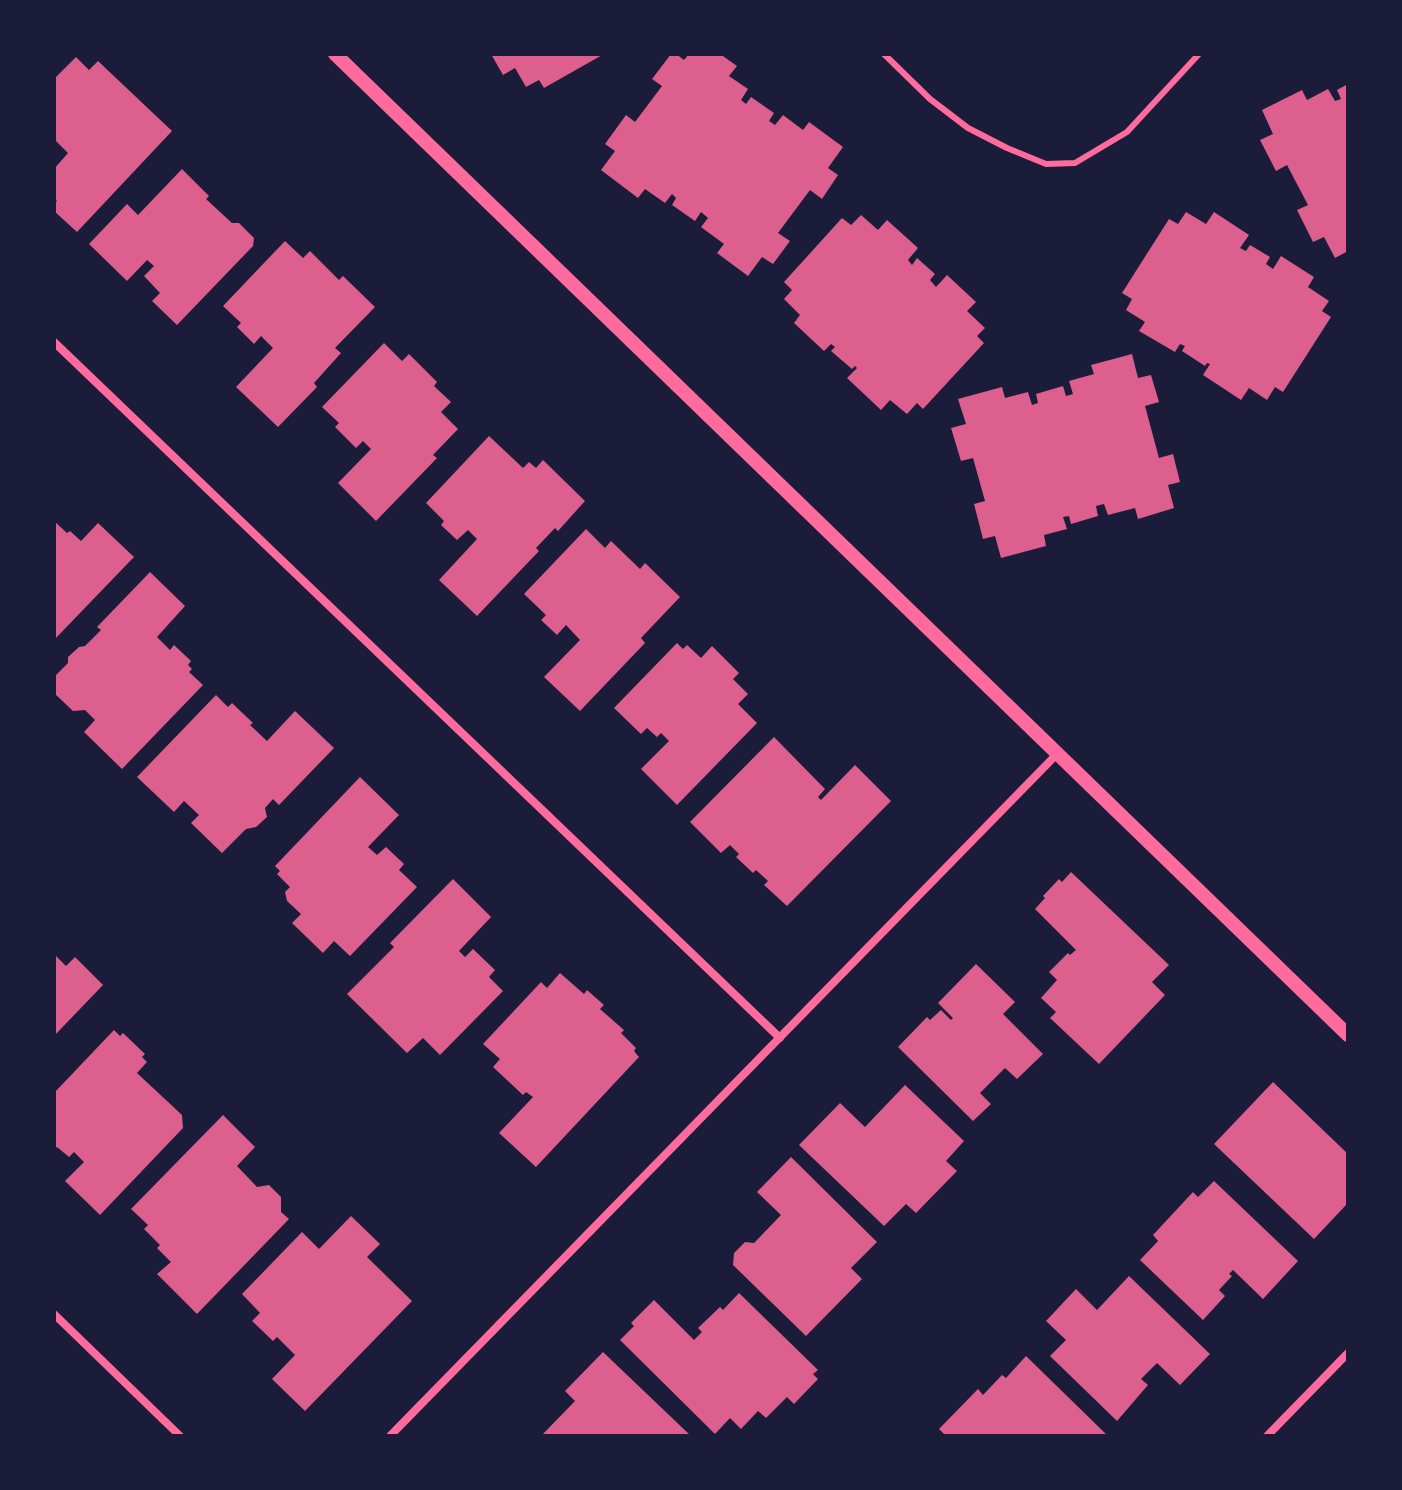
<!DOCTYPE html>
<style>
body{margin:0}
#map{position:relative;width:1402px;height:1490px;overflow:hidden;background:#1b1b3a;font-family:Montserrat,sans-serif}
canvas{display:block}
.frame{position:absolute;inset:0;border:56px solid #1b1b3a;pointer-events:none}
</style>
<div id="map">
<canvas width="1402" height="1490"></canvas>
<div class="frame"></div>
</div>
<script>
const g = document.querySelector('canvas').getContext('2d');
g.lineJoin = 'round';
function fill(path, color) {
  g.fillStyle = color;
  g.fill(path, 'evenodd');
}
function shape(rows) {
  const path = new Path2D();
  for (const r of rows) {
    path.moveTo(r[0], r[1]);
    for (let i = 2; i < r.length; i += 2) path.lineTo(r[i], r[i + 1]);
  }
  return path;
}
function strokePath(path, color, width, dash) {
  g.strokeStyle = color;
  g.lineWidth = width;
  g.lineCap = dash ? 'butt' : 'round';
  g.setLineDash(dash || []);
  g.stroke(path);
}
const building = shape([
 [491,54,604,54,544,88,539,80,526,87,515,68,503,75],
 [671,54,676,54,684,60,689,54,720,54,737,66,729,76,748,89,741,100,746,104,751,97,774,113,769,121,775,125,783,115,803,130,809,122,843,147,828,168,838,175,822,199,810,190,778,233,790,241,773,264,762,257,748,276,717,253,724,244,701,227,708,218,701,212,695,221,672,205,676,198,672,194,665,203,645,189,638,198,601,170,615,151,605,144,626,115,635,122,662,86,652,79],
 [76,57,89,70,98,61,172,131,77,232,54,211,54,204,57,201,54,198,54,169,68,153,54,139,54,79],
 [1348,84,1348,251,1335,258,1324,237,1313,242,1297,210,1308,205,1287,165,1276,171,1260,140,1273,134,1262,110,1302,90,1307,100,1328,89,1335,101,1341,99,1337,90],
 [182,169,209,196,206,199,232,223,239,223,254,238,253,246,177,325,152,301,160,293,144,276,154,266,147,260,127,281,89,244,127,204,138,215],
 [1186,212,1206,224,1214,212,1249,235,1240,248,1246,251,1250,245,1270,257,1266,264,1273,269,1281,256,1314,277,1308,287,1329,301,1322,311,1331,317,1283,392,1275,387,1267,400,1249,388,1241,400,1203,375,1210,364,1207,363,1205,366,1182,351,1185,346,1180,344,1175,352,1139,331,1145,322,1126,310,1132,299,1122,293,1169,219,1178,224],
 [861,215,878,230,887,220,918,248,908,260,912,265,917,258,935,274,930,280,936,287,947,275,976,302,967,311,985,328,977,336,984,343,923,409,917,403,907,414,890,400,881,410,847,378,857,368,855,366,852,369,831,351,835,347,831,344,824,351,794,323,800,315,784,299,792,290,784,282,842,218,851,225],
 [285,241,303,258,310,251,339,280,343,276,375,307,335,348,341,353,314,383,317,387,278,427,236,387,273,348,261,336,254,344,237,327,241,323,223,306],
 [384,343,402,361,409,354,437,382,434,386,451,402,441,412,458,429,433,455,437,458,376,521,338,483,371,449,363,441,356,448,335,427,339,423,322,407],
 [1132,354,1138,378,1151,375,1159,402,1145,406,1159,458,1173,454,1180,482,1168,485,1174,508,1138,519,1135,508,1108,515,1104,504,1096,506,1098,516,1071,524,1069,516,1063,517,1067,529,1044,535,1046,546,1001,558,995,536,983,539,974,504,985,501,973,458,961,461,951,428,966,424,958,399,1002,387,1005,398,1028,392,1032,405,1038,403,1036,394,1063,386,1066,396,1073,394,1069,381,1094,374,1091,365],
 [489,436,523,468,529,462,536,468,543,460,585,501,558,531,555,528,536,548,539,551,477,616,439,580,477,539,468,530,457,540,441,525,444,521,426,503],
 [54,521,67,533,70,531,81,541,98,523,134,557,54,640],
 [586,529,605,548,611,541,640,569,645,563,680,597,641,638,645,643,580,711,544,677,580,640,566,625,557,635,541,620,546,615,524,594],
 [150,572,185,606,157,637,170,650,174,645,191,661,188,665,192,669,189,672,203,685,122,769,84,732,95,720,85,710,73,711,54,693,54,677,68,663,68,657,79,647,85,646,101,630,97,627],
 [677,643,683,649,687,645,701,658,712,646,739,673,733,679,748,694,738,704,757,723,677,805,641,769,669,741,661,733,657,737,647,728,641,734,614,708],
 [216,695,228,707,232,703,253,723,250,725,267,741,295,711,334,748,279,805,273,799,265,808,267,817,256,827,246,829,222,853,191,823,199,815,184,801,174,812,137,777],
 [774,737,825,789,818,797,821,800,855,765,891,801,787,906,764,885,768,881,756,870,753,873,736,857,739,854,730,845,721,853,690,822],
 [360,777,399,815,368,847,377,855,386,847,404,864,399,870,417,887,350,956,334,941,323,953,292,923,301,914,287,901,285,892,290,887,277,874,280,871,275,866],
 [1071,872,1169,965,1152,982,1165,995,1099,1064,1050,1018,1056,1012,1041,998,1057,980,1049,972,1068,953,1070,955,1076,950,1035,909,1045,898,1043,896,1059,879,1062,882],
 [453,879,491,917,459,951,465,957,473,949,495,970,489,977,503,991,440,1055,423,1038,407,1053,347,994,394,947,390,943],
 [54,954,66,966,75,957,103,985,54,1036],
 [976,964,1015,1002,1003,1014,1043,1054,1017,1079,1005,1068,980,1093,991,1104,973,1121,898,1047,927,1017,930,1020,941,1010,951,1020,953,1018,938,1003],
 [560,973,584,994,587,990,604,1005,600,1009,624,1030,621,1033,636,1048,634,1051,639,1057,536,1167,499,1133,533,1097,526,1092,523,1095,493,1067,500,1059,483,1044,541,982,547,988],
 [114,1030,120,1036,123,1033,145,1054,142,1057,147,1062,137,1073,182,1115,183,1128,100,1215,65,1181,84,1162,74,1152,69,1157,57,1147,54,1150,54,1093],
 [1273,1082,1348,1154,1348,1208,1346,1205,1314,1239,1214,1144],
 [905,1085,964,1141,946,1161,957,1171,916,1213,906,1204,884,1226,799,1145,840,1103,865,1127],
 [223,1115,255,1147,237,1166,257,1187,269,1185,281,1197,281,1212,289,1219,197,1314,157,1274,171,1262,157,1248,160,1245,144,1229,148,1225,131,1209],
 [791,1157,877,1242,851,1268,862,1279,806,1336,733,1265,734,1253,745,1242,754,1243,781,1215,757,1192],
 [1214,1181,1298,1261,1263,1299,1233,1270,1229,1274,1232,1276,1219,1290,1225,1296,1203,1320,1140,1260,1158,1241,1153,1235,1193,1192,1198,1197],
 [351,1216,380,1244,367,1257,412,1301,305,1411,272,1379,295,1355,277,1337,273,1341,252,1321,260,1313,242,1294,302,1232,319,1249],
 [1129,1276,1210,1354,1180,1385,1157,1363,1141,1379,1148,1385,1117,1421,1050,1356,1066,1340,1046,1321,1076,1289,1097,1310],
 [739,1293,818,1370,813,1374,818,1379,794,1404,787,1397,766,1418,758,1411,741,1429,730,1418,715,1434,620,1340,634,1326,631,1323,654,1300,694,1340,702,1332,698,1328,720,1307,723,1310],
 [603,1352,691,1436,541,1436,575,1401,565,1391],
 [1026,1356,1108,1436,946,1436,939,1429,978,1389,983,1395,1002,1375,1006,1378]
]);
const service = shape([
 [884,54,930,99,968,128,1007,148,1046,164,1075,163,1127,132,1199,54]
]);
const minor = shape([
 [54,342,780,1038],
 [54,1314,180,1436],
 [390,1436,1057,754],
 [1267,1436,1348,1353]
]);
const tertiary = shape([
 [335,54,1348,1035]
]);
fill(building, '#dd5f8e');
strokePath(service, '#ff6b9d', 6);
strokePath(minor, '#ff6b9d', 8);
strokePath(tertiary, '#ff6b9d', 14);
</script>
